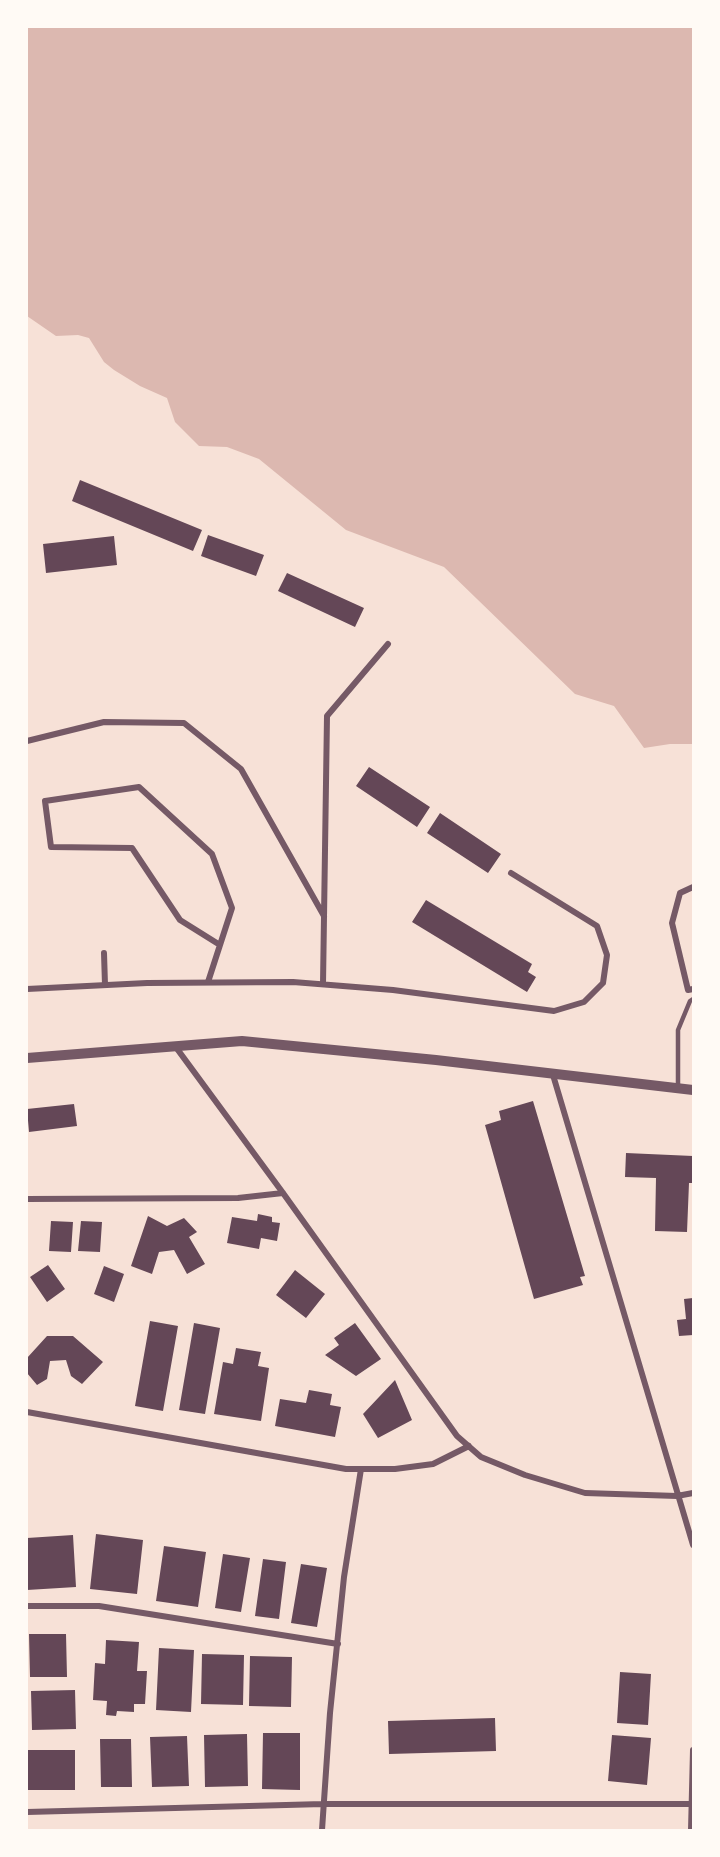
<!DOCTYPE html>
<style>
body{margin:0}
#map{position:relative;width:720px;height:1857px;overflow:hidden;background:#f7e1d7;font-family:Karla,sans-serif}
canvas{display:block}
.frame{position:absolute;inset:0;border:28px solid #fffaf5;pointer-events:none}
</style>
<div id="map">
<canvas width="720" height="1857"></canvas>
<div class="frame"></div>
</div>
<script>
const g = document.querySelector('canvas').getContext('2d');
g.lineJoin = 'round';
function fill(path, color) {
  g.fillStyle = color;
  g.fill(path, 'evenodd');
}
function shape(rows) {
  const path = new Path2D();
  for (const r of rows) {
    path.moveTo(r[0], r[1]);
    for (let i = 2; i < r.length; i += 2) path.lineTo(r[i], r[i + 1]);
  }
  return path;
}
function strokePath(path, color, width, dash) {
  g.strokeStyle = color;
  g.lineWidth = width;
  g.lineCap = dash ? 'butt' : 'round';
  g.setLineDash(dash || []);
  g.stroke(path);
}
const water = shape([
 [27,27,693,27,693,744,670,744,644,748,614,706,575,694,444,567,346,530,259,459,227,447,199,446,175,422,167,398,140,386,114,370,104,362,89,338,78,335,56,336,27,316]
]);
const building = shape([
 [80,480,202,530,193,551,72,501],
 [208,535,264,555,256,576,201,556],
 [114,536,117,565,46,573,43,544],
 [287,573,364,608,355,627,278,591],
 [369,767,430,807,417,827,356,786],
 [440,813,501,854,488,873,427,833],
 [426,900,532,964,528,972,536,977,527,992,412,922],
 [533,1101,585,1276,580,1277,583,1285,534,1299,485,1125,501,1120,499,1111],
 [74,1104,77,1126,29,1132,27,1109],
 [626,1153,693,1156,693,1183,689,1183,687,1232,655,1231,656,1178,625,1177],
 [258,1214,272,1217,272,1222,280,1223,277,1241,261,1238,259,1249,227,1243,232,1217,257,1221],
 [148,1216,167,1226,184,1218,197,1232,189,1237,205,1264,187,1274,174,1250,159,1252,152,1274,131,1266],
 [51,1221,73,1222,71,1252,49,1251],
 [81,1221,102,1222,100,1252,78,1251],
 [48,1265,65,1289,47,1302,30,1277],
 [104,1266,124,1274,114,1302,94,1294],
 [295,1270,325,1294,306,1318,276,1295],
 [693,1298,693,1335,679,1336,677,1320,686,1319,684,1299],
 [150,1321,178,1326,163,1411,135,1406],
 [194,1323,220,1328,205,1414,179,1410],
 [355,1323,381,1359,356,1376,325,1355,339,1345,334,1338],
 [47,1336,73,1336,103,1362,82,1384,71,1376,66,1360,50,1361,47,1379,37,1385,27,1373,27,1358],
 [236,1348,261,1352,258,1366,269,1368,261,1421,214,1414,223,1362,233,1364],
 [395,1380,412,1420,378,1438,363,1414],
 [309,1390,332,1394,330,1405,341,1407,335,1437,275,1426,280,1399,306,1403],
 [96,1534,143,1540,137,1594,90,1589],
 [73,1535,76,1587,27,1590,27,1538],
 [164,1546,206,1552,198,1607,156,1601],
 [223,1554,250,1558,241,1612,215,1608],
 [263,1559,286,1562,279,1619,255,1616],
 [301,1564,327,1568,317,1627,291,1623],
 [29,1634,66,1634,67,1677,30,1677],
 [106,1640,139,1642,137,1671,147,1671,145,1704,134,1704,134,1712,117,1711,116,1716,106,1715,107,1701,93,1700,95,1663,105,1664],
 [159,1648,194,1650,191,1712,156,1710],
 [202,1654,244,1655,243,1705,201,1704],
 [250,1656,292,1657,291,1707,249,1706],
 [620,1672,651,1674,648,1725,617,1723],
 [75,1690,76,1729,32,1730,31,1691],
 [495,1718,496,1751,389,1754,388,1721],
 [263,1733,300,1733,300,1790,262,1789],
 [247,1734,248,1786,205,1787,204,1735],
 [612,1735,651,1738,647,1785,608,1781],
 [187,1736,189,1786,152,1787,150,1737],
 [100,1739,131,1739,132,1787,101,1787],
 [28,1750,75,1750,75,1790,28,1790]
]);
const service = shape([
 [678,1088,678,1030,690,1001,693,999]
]);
const minor = shape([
 [27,741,104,722,184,723,241,769,324,916],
 [693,887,680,893,672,923,688,990,693,989],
 [104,953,105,985],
 [208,982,232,908,212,854,139,787,45,801,51,847,132,848,180,920,220,945],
 [323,984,327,716,388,644],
 [27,989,147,983,293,982,393,990,554,1011,584,1002,603,983,607,955,597,926,511,873],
 [175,1046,283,1193,457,1436,481,1457,525,1475,585,1493,677,1496,693,1493],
 [553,1075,693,1545],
 [27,1199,238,1198,283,1193],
 [27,1412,346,1469,395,1469,433,1464,469,1446],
 [27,1606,99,1606,338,1644],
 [27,1812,323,1804,693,1804],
 [322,1830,330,1713,344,1577,361,1469],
 [691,1830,693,1750]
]);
const tertiary = shape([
 [27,1058,242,1041,436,1060,693,1090]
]);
fill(water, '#dcb8b0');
fill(building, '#644757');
strokePath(service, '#755966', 4.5);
strokePath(minor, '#755966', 6);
strokePath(tertiary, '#755966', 10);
</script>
